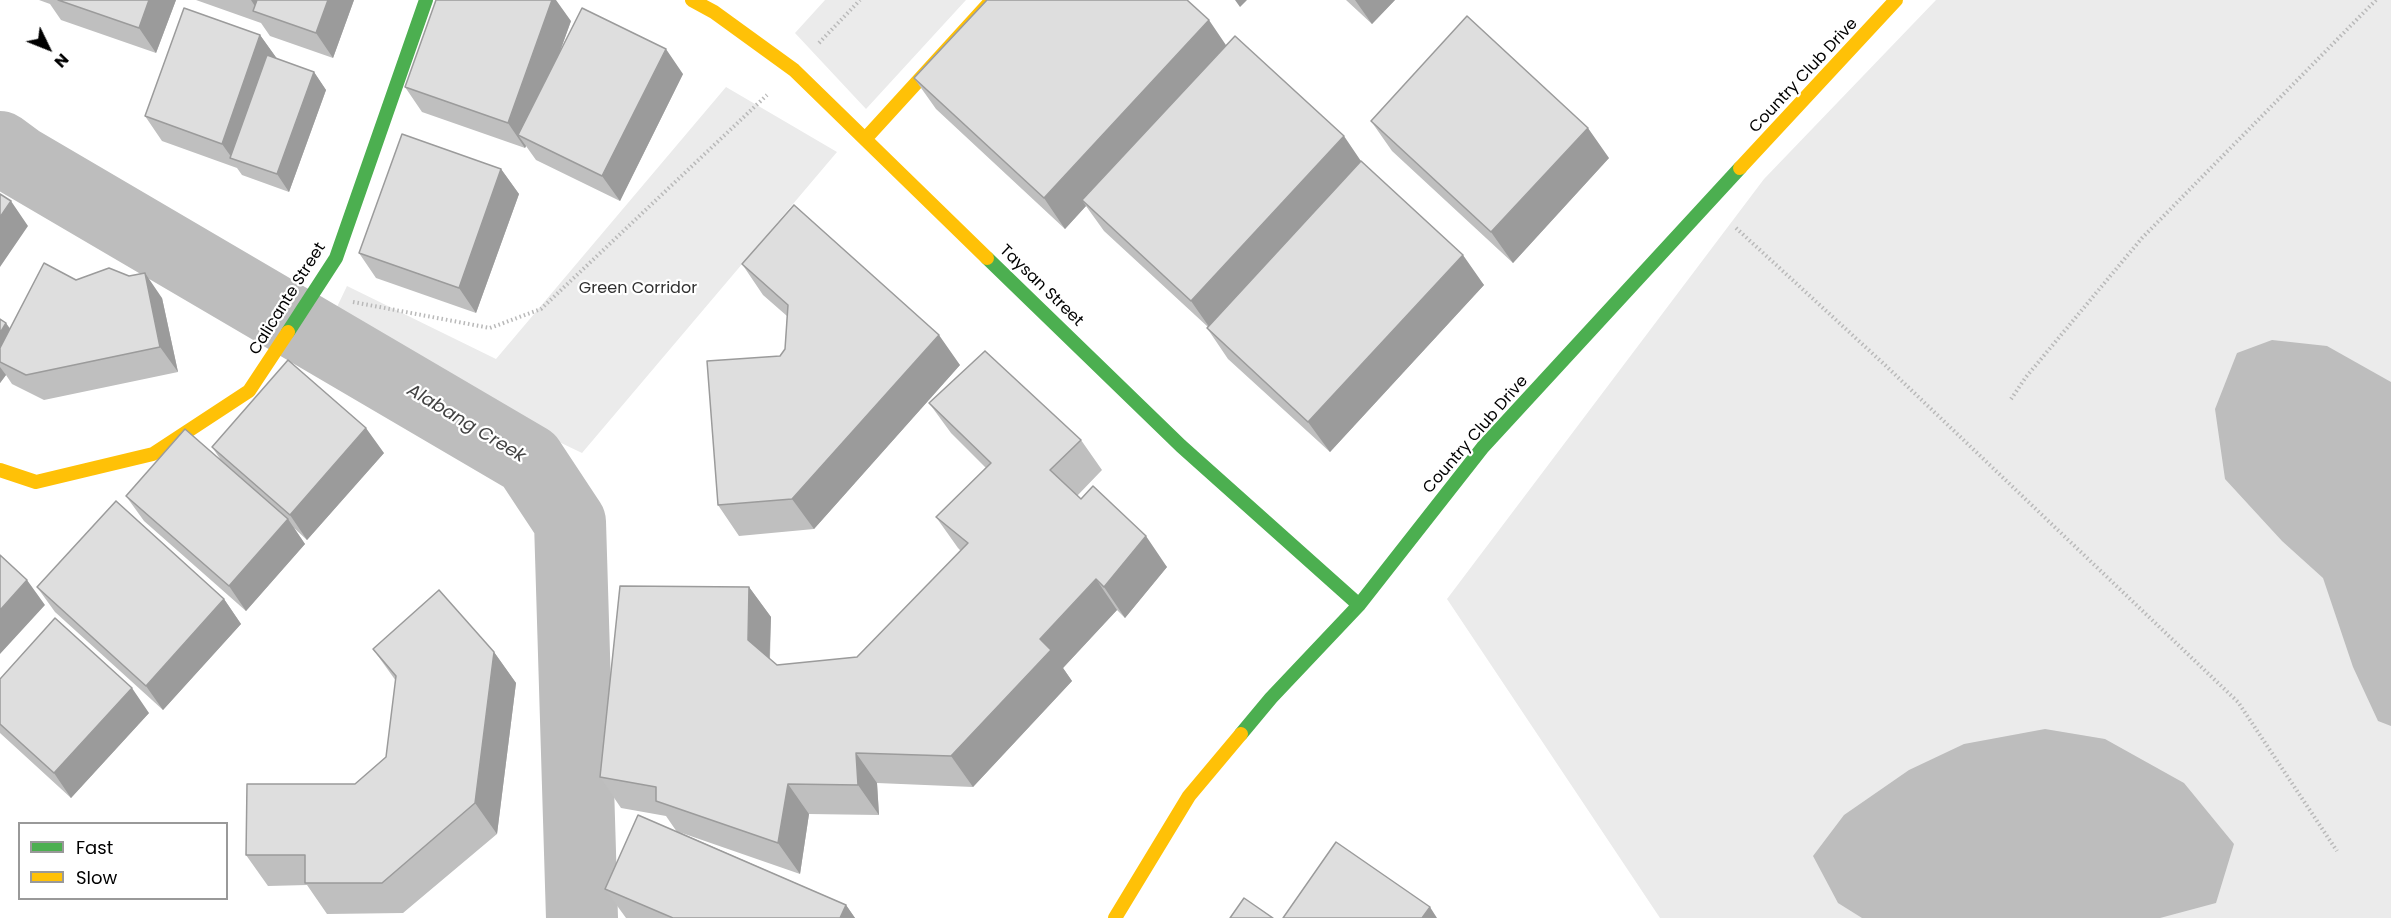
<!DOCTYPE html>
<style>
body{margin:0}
#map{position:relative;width:2391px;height:918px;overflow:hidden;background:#fff;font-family:Poppins,sans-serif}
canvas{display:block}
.legend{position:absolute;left:18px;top:822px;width:210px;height:78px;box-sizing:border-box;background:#fff;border:2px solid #999;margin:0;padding:8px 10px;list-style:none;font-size:18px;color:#000}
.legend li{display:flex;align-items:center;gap:12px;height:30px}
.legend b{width:30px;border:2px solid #999}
.north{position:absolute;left:18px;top:18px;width:60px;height:60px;-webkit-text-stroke:4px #fff;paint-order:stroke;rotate:133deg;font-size:16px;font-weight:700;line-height:24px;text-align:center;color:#000}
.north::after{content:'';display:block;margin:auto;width:21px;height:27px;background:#000;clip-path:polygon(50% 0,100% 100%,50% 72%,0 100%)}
</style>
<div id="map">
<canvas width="2391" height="918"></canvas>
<ul class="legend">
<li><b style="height:8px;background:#4caf50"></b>Fast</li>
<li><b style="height:8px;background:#ffc107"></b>Slow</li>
</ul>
<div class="north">N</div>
</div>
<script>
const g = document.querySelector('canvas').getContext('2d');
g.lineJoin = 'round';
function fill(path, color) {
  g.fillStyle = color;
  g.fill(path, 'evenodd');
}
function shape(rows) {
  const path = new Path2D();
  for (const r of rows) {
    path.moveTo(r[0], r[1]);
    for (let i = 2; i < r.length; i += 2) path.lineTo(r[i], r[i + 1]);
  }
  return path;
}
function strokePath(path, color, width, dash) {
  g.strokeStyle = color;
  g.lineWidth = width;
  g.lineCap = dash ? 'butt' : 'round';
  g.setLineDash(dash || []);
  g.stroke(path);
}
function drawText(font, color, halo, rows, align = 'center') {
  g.font = font + ' Poppins,sans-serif';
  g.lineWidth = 4.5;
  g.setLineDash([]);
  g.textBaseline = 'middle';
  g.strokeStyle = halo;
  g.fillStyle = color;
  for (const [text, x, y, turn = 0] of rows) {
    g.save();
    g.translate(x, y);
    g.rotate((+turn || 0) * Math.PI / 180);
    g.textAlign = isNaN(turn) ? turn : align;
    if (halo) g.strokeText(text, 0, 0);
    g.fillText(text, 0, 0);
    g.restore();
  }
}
const green = shape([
 [825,0,966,0,866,109,795,33],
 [1936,0,2391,0,2391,918,1660,918,1447,599,1764,179],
 [726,87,837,152,582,453,326,330,347,286,496,359]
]);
const water = shape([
 [2272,340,2327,346,2391,382,2391,726,2378,721,2353,667,2323,578,2282,541,2225,479,2215,409,2237,353],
 [2045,729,2105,739,2184,783,2234,844,2216,903,2160,918,1862,918,1838,903,1813,856,1844,815,1909,770,1964,744]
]);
const river = shape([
 [0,147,19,161,529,460,570,522,582,918]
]);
const path = shape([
 [819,43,860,0],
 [1736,228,1885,365,2238,702,2337,851],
 [353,302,490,328,541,309,767,95],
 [2011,399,2026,377,2142,238,2376,0]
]);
const fast = shape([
 [987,258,1181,446,1359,605],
 [288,332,336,258,426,0],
 [1241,734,1271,698,1359,605,1483,447,1740,168]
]);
const slow = shape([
 [692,0,714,12,794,70,987,258],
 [866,138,992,0],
 [1740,168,1896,0],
 [0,470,36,482,153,454,249,391,288,332],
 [1115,918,1189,796,1241,734]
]);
const wall = shape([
 [39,0,176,0,156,53,61,20,50,4],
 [196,0,354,0,333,58,270,36,261,23],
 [1346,0,1395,0,1372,24],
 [571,21,560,51,683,74,620,201,536,160,526,146,525,148,422,112,405,87],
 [260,35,277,59,314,72,326,90,289,192,242,175,237,168,162,141,145,116],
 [1226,45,1361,161,1484,285,1330,452,1228,359,1207,328,1208,327,1104,231,1086,206,1065,229,936,109,914,78],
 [1371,121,1609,158,1513,263,1392,151],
 [501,169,519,194,476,313,376,278,359,253],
 [742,264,960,365,814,529,739,536,718,505,780,356,785,349,787,316,763,295],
 [76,280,162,298,178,372,44,400,12,384,6,375,0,383,0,319,10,329],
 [929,403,1081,440,1102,470,1077,496,1167,567,1125,618,1117,610,1063,668,1072,681,973,787,877,783,879,815,809,814,800,874,679,832,846,905,855,918,626,918,605,889,677,832,666,816,621,808,600,777,749,587,771,617,770,659,777,665,857,657,961,551,958,548,936,517,986,468,951,433],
 [212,447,384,453,307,540,294,528,305,544,246,611,144,521,126,496,223,463],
 [37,587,224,599,241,624,163,710,55,612],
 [373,649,494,652,516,683,497,834,403,913,327,914,307,885,268,886,246,855,355,784,386,757,396,681],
 [0,679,149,713,71,798,0,733]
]);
const shadedWall = shape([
 [149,0,176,0,156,53,139,28],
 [251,0,277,0,260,14],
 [328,0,354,0,333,58,316,33],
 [552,0,556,0,571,21,528,140,518,135,526,146,525,148,508,123],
 [1235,0,1247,0,1240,7],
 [1355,0,1395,0,1372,24],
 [1209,20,1230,51,1082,200,1086,206,1065,229,1044,198],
 [260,35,278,60,232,158,222,144],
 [666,49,683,74,620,201,602,176],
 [314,72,326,90,289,192,277,174],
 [1588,128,1609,158,1513,263,1491,232],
 [1344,136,1365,167,1212,331,1191,301],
 [501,169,519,194,476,313,459,288],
 [11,201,28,226,0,267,0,217],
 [1463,255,1484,285,1330,452,1308,422],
 [145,273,162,298,178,372,160,347],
 [6,323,24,348,0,362,0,333],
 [939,335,960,365,814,529,792,499],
 [0,367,6,375,0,383],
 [366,428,384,453,307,540,290,515],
 [288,519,305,544,246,611,229,586],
 [1146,536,1167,567,1125,618,1104,587],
 [1096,579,1117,610,1063,668,1072,681,973,787,951,756,1040,639],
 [27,580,45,605,0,654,0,610],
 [749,587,771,617,769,670,748,640],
 [224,599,241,624,163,710,146,686],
 [494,652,516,683,497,834,475,803],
 [132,688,149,713,71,798,54,773],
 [856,753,877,783,879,815,858,785],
 [788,784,809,814,800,874,778,843],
 [846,905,855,918,840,918],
 [1430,907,1437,918,1422,918]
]);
const building = shape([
 [58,0,149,0,139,28,58,0],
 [257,0,328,0,316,33,253,11,257,0],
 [436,0,552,0,508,123,405,87,436,0],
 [987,0,1187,0,1209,20,1044,198,914,78,987,0],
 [184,8,260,35,222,144,145,116,184,8],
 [582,8,666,49,602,176,518,135,582,8],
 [1467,16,1588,128,1491,232,1371,121,1467,16],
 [1235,36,1344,136,1191,301,1082,200,1235,36],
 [267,55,314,72,277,174,230,158,267,55],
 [402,134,501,169,459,288,359,253,402,134],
 [1361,161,1463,255,1308,422,1207,328,1361,161],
 [0,194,11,201,0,217,0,194],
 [794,205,939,335,792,499,718,505,707,361,780,356,785,349,788,305,742,264,794,205],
 [44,263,76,280,109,268,129,276,145,273,160,347,26,375,0,362,0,348,44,263],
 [0,319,6,323,0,333,0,319],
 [985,351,1081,440,1050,470,1081,499,1093,486,1146,536,1104,587,1096,579,1040,639,1051,650,951,756,856,753,858,785,788,784,778,843,656,801,656,787,600,777,620,586,749,587,748,640,777,665,857,657,968,543,936,517,991,463,929,403,985,351],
 [288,360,366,428,290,515,212,447,288,360],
 [185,429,288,519,229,586,126,496,185,429],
 [116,501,224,599,146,686,37,587,116,501],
 [0,555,27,580,0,610,0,555],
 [439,590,494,652,475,803,382,883,305,883,305,855,246,855,247,784,355,784,386,757,396,676,373,649,439,590],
 [55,618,132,688,54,773,0,724,0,679,55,618],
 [638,815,846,905,840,918,673,918,605,889,638,815],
 [1336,842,1430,907,1422,918,1283,918,1336,842],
 [1244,898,1273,918,1230,918,1244,898]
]);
const streetNames = [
 ["Country Club Drive",1804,76,-47],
 ["Taysan Street",1041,286,44],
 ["Calicante Street",288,299,-58],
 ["Country Club Drive",1476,435,-49]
];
const parkNames = [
 ["Green Corridor",638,289]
];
const waterNames = [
 ["Alabang Creek",466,424,31]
];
fill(green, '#ebebeb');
fill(water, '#bdbdbd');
strokePath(river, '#bdbdbd', 72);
strokePath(path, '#b9b9b9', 4, [1.5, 3]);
strokePath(fast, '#4caf50', 14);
strokePath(slow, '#ffc107', 14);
fill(wall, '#bfbfbf');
fill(shadedWall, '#9b9b9b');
fill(building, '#dedede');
strokePath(building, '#9b9b9b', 1.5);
drawText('16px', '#000', '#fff', streetNames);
drawText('16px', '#313131', '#fff', parkNames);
drawText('italic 18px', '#424242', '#fff', waterNames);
</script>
